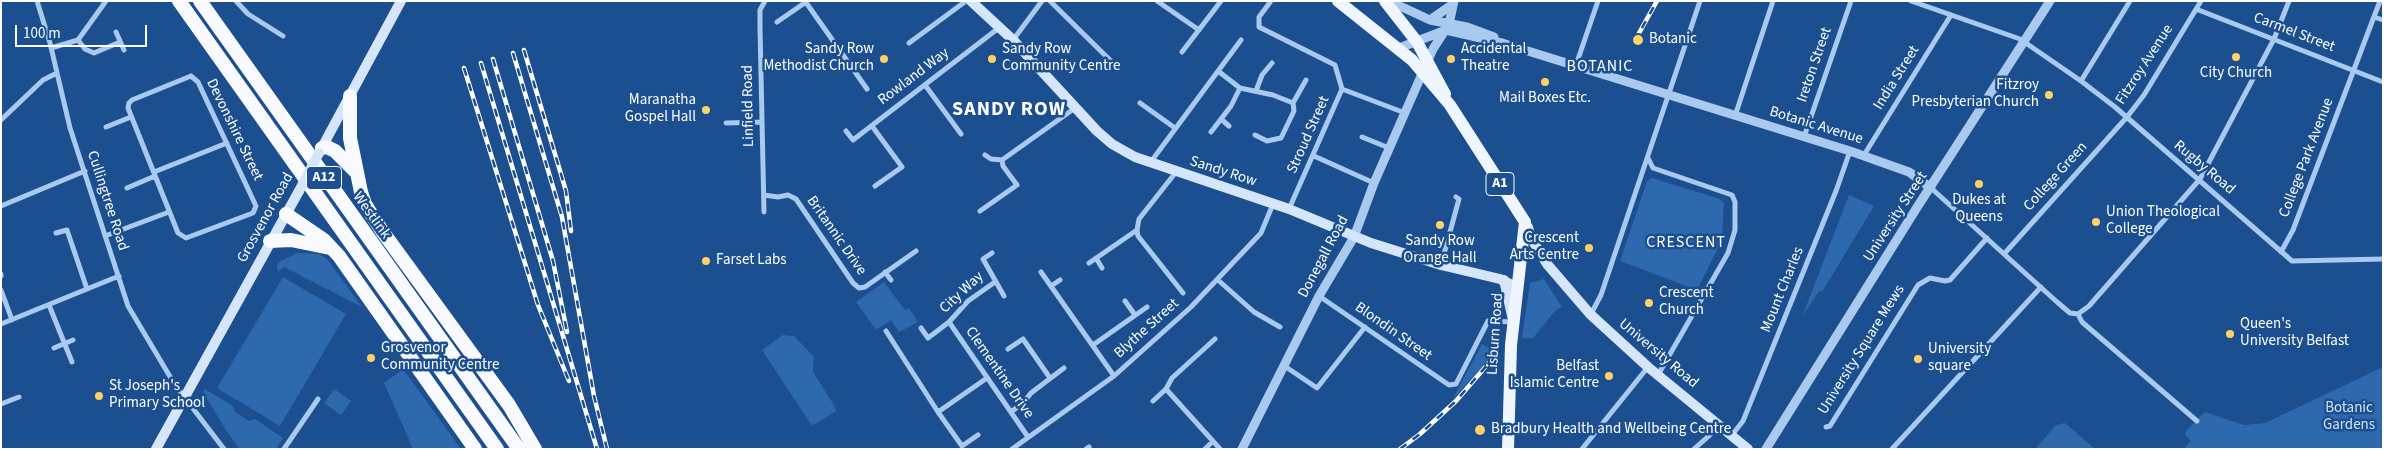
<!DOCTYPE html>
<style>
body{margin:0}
#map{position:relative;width:2384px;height:450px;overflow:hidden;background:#1b4f8f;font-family:"Source Sans 3",sans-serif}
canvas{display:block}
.frame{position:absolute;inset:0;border:2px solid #fff;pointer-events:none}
.scale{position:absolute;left:15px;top:25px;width:132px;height:22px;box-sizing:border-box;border:2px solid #fff;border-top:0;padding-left:6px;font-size:15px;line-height:18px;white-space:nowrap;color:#fff;-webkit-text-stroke:4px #1b4f8f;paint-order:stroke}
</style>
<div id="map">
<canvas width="2384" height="450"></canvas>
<div class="frame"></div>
<div class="scale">100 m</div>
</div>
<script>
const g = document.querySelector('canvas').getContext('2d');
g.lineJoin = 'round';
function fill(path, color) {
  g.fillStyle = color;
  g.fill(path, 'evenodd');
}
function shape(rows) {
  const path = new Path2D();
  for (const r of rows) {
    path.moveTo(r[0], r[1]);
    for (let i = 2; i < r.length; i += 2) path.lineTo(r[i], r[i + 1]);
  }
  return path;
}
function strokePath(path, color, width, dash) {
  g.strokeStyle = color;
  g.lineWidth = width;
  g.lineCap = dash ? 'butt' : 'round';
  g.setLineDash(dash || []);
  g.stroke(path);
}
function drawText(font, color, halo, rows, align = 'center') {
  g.font = font + ' "Source Sans 3",sans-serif';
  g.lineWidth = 5;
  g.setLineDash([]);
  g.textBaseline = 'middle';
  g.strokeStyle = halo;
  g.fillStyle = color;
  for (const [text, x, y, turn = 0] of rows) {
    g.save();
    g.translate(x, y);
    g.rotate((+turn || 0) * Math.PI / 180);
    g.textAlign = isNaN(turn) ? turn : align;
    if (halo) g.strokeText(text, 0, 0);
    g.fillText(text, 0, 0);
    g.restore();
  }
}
const green = shape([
 [1652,178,1720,199,1724,203,1722,236,1717,250,1697,290,1620,261,1647,181],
 [1849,195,1874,206,1822,292,1819,291,1802,317],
 [297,253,319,254,327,259,362,307,284,267,278,272,277,266,279,262],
 [283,277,346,314,280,426,217,388],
 [1544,279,1562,307,1556,310,1533,338,1522,338,1530,283],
 [884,282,905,310,909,308,918,322,899,332,891,320,876,330,856,302],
 [783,335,794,336,814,357,813,372,834,405,836,411,812,426,762,350],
 [1482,344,1495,351,1494,354,1452,400],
 [2383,367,2383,449,2184,449,2191,441,2185,435,2187,430,2205,412,2244,425,2265,423],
 [403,369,461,449,413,449,384,383],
 [205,389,233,406,235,412,249,421,255,419,283,438,276,449,240,449,227,432,203,392],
 [334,389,351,401,341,415,324,403],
 [2065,423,2095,449,2035,449,2056,425]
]);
const minor = shape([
 [37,1,50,43,70,128,128,306,175,385,224,449],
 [236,1,248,14,283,36],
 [805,1,867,89],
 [1050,1,1118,68],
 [1157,1,1199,30],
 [1271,1,1259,17,1259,27,1335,65,1342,89,1289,209],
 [1911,1,2020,39,2081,81,2115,107,2292,261,2383,259],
 [2196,9,2383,82],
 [2374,17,2383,20],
 [777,22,806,2],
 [116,32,124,50],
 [78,40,85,49,94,53,120,42],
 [1013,40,1042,1],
 [909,43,966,1],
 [51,48,78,40,106,1],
 [1182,52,1221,1],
 [1576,65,1598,1],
 [1218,71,1240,88,1273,95,1293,103,1294,111,1281,138,1267,141,1255,135],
 [191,76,198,82,256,206,253,213,186,238,178,233,128,108,129,103,132,100,191,76],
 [2081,81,2130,1],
 [925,85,961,134],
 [1342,89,1405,113],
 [1256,91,1262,75,1272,63],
 [1140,103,1175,128],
 [1293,103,1306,80],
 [1735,116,1773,1],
 [1221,119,1229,126],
 [1,120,43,80,57,73],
 [726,123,762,122],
 [872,126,902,167,875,186],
 [106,127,131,117],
 [846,131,853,140,1000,27],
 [1211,132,1231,106,1240,88],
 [1362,137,1389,148],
 [1804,137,1851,1],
 [985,155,991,159,1002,160],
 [1864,155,1951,15],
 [1314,156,1374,183],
 [1648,158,1653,168,1732,195,1735,202,1735,230,1728,253,1658,375],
 [1002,160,1075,108],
 [1150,163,1241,40],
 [154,172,227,143],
 [1176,172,1139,219,1137,230,1138,236,1183,293],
 [127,188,155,176],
 [1931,188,2057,302,2070,313,2078,314],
 [764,195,778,197,788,195,796,199,853,283,859,288,865,287,916,251],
 [1,206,85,171],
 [980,211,1017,185,1003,166,1002,160],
 [764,212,760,28,760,10,765,1],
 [56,233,67,230,87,289],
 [105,236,169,212],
 [2281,252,2293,230,2380,1],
 [992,253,983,259,1004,296],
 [2004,254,2127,117,2144,95,2201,1],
 [1096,258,1102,268],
 [1089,263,1137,230],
 [1441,265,1459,199,1456,197],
 [885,272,891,280],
 [1041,272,1114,376],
 [1,276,1,274],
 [1218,280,1254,312,1280,327],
 [1051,286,1060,280],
 [1,290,12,320],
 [1319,296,1449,385,1456,384,1458,380,1488,321,1513,322],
 [1125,301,1135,315],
 [49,305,72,362],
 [1591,314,1601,295,1700,1],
 [2078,314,2089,306,2200,179,2274,39,2289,1],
 [2078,314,2082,322,2197,421],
 [949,322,1028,437],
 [1,324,119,276],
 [921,328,928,338,949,322,968,301,995,282],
 [886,331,938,412],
 [1093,345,1147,307],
 [54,348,73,340],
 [1008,349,1023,339,1050,378],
 [1283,365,1317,388,1365,327],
 [1166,389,1220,449],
 [1153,401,1166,389,1172,378,1215,339],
 [1,404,19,397],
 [1011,412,1024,402,1031,393,1064,368],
 [1826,427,1830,426,1918,285,1930,278,1945,281,1950,280,1987,238],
 [978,435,962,446,938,412,987,378],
 [1732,435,1743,421,1836,191,1850,151],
 [284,449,318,399],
 [1012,449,1114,376,1191,307,1261,233,1273,204],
 [1086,449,1089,447],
 [1205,449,1213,441],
 [1582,449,1648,367],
 [1694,449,1720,426],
 [1892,449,2041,287]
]);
const tertiary = shape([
 [1389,1,1430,20,1467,27,1494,37],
 [1430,20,1453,4],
 [1446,30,1502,43,1850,151,1909,172,1931,188],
 [1399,48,1446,30],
 [1242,449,1319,296,1354,237,1374,183,1433,49,1449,24,1454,1],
 [1766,449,1916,209,2050,1]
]);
const secondary = shape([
 [971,1,1013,40,1097,131,1112,144,1135,157,1289,209,1371,243,1441,265,1500,279,1516,287],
 [319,153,401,1],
 [1528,227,1531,238,1547,264,1590,314,1648,367,1748,449],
 [1504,280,1513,320],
 [156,449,299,191]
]);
const primary = shape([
 [1338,1,1412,60,1450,105,1525,222,1511,345,1508,449],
 [1385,1,1417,42,1445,94]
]);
const trunk = shape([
 [179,1,497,449],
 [200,1,519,449],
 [350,96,350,138,361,192,365,204,382,231,509,405,535,449],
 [322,148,327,147,335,151,355,171],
 [286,214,324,240,339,256,475,449],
 [270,241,291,240,330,248]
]);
const rail = shape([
 [1634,42,1657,1],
 [524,50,566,191,571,231],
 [513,53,562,217,594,396,607,449],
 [493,59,553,261,567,332],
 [481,63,597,449],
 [464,68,538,305,569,381],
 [1400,449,1420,434,1456,401,1494,357]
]);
const secondaryBridge = shape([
 [299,191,319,153]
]);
const markers = [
 [1638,40,6,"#ffd166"],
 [2236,57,5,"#ffd166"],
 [884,59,5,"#ffd166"],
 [992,59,5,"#ffd166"],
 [1451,59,5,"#ffd166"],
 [1545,82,5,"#ffd166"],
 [2049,95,5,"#ffd166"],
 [706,110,5,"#ffd166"],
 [1979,184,5,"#ffd166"],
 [2096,222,5,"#ffd166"],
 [1440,225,5,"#ffd166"],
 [1589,248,5,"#ffd166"],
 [706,261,5,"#ffd166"],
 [1649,303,5,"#ffd166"],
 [2230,334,5,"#ffd166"],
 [371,358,5,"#ffd166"],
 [1918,359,5,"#ffd166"],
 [1609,376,5,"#ffd166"],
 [99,396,5,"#ffd166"],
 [1480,430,6,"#ffd166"]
];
const shields = [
 [324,178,35],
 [1500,184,28]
];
const shieldNames = [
 ["A12",324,178],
 ["A1",1500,184]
];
const streetNames = [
 ["Carmel Street",2294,33,21],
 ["Ireton Street",1815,65,-71],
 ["Fitzroy Avenue",2145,65,-57],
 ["Rowland Way",914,77,-37],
 ["India Street",1897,78,-58],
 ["Linfield Road",749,106,-91],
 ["Botanic Avenue",1816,126,17],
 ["Devonshire Street",234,130,64],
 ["Stroud Street",1309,135,-66],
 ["College Park Avenue",2307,158,-69],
 ["Rugby Road",2204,168,40],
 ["Sandy Row",1223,172,18],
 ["College Green",2056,177,-48],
 ["Cullingtree Road",107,201,72],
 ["Westlink",371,216,54],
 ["University Street",1896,217,-57],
 ["Grosvenor Road",266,218,-61],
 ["Britannic Drive",836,236,55],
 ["Donegall Road",1324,257,-62],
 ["Mount Charles",1783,290,-68],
 ["City Way",962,293,-43],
 ["Blythe Street",1147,329,-42],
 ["Blondin Street",1393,332,35],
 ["Lisburn Road",1496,334,-86],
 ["University Square Mews",1862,350,-58],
 ["University Road",1658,354,40],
 ["Clementine Drive",999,373,55]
];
const poiNames = [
 ["Botanic",1649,40],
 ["Sandy Row",874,50,"right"],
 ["Methodist Church",874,67,"right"],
 ["Sandy Row",1002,50],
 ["Community Centre",1002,67],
 ["Accidental",1461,50],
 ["Theatre",1461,67],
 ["City Church",2236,74,"center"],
 ["Fitzroy",2039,86,"right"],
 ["Presbyterian Church",2039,103,"right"],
 ["Mail Boxes Etc.",1545,99,"center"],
 ["Maranatha",696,101,"right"],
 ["Gospel Hall",696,118,"right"],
 ["Dukes at",1979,201,"center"],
 ["Queens",1979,218,"center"],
 ["Union Theological",2106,213],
 ["College",2106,230],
 ["Crescent",1579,239,"right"],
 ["Arts Centre",1579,256,"right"],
 ["Sandy Row",1440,242,"center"],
 ["Orange Hall",1440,259,"center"],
 ["Farset Labs",716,261],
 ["Crescent",1659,294],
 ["Church",1659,311],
 ["Queen's",2240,325],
 ["University Belfast",2240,342],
 ["Grosvenor",381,349],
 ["Community Centre",381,366],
 ["University",1928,350],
 ["square",1928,367],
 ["Belfast",1599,367,"right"],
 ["Islamic Centre",1599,384,"right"],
 ["St Joseph's",109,387],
 ["Primary School",109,404],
 ["Bradbury Health and Wellbeing Centre",1491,430]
];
const parkNames = [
 ["Botanic",2349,409],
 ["Gardens",2349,426]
];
const neighbourhoodNames = [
 ["BOTANIC",1600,67],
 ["CRESCENT",1686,243]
];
const districtNames = [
 ["SANDY ROW",1009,111]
];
fill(green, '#2e69ad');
strokePath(minor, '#a9c9ee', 5);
strokePath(tertiary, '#a9c9ee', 9);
strokePath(secondary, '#d6e6fa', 10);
strokePath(primary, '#f0f6ff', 12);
strokePath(trunk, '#f8faff', 14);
strokePath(rail, '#fff', 4.5);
strokePath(rail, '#1b4f8f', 2.5, [8]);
strokePath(secondaryBridge, '#d6e6fa', 10);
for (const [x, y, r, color] of markers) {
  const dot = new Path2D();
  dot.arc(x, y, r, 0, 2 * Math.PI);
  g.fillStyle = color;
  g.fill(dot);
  strokePath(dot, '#1b4f8f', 2);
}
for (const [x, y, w] of shields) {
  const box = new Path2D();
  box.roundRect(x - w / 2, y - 11.5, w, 23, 4);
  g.fillStyle = '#1b4f8f';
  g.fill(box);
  strokePath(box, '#fff', 1);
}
drawText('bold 14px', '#fff', null, shieldNames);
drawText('15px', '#fff', '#1b4f8f', streetNames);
drawText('15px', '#fff', '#1b4f8f', poiNames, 'left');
drawText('15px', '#cfe3fa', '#1b4f8f', parkNames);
g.letterSpacing = '1px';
drawText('16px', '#fff', '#1b4f8f', neighbourhoodNames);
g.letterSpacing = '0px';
g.letterSpacing = '1px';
drawText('bold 20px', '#fff', '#1b4f8f', districtNames);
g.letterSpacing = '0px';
</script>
